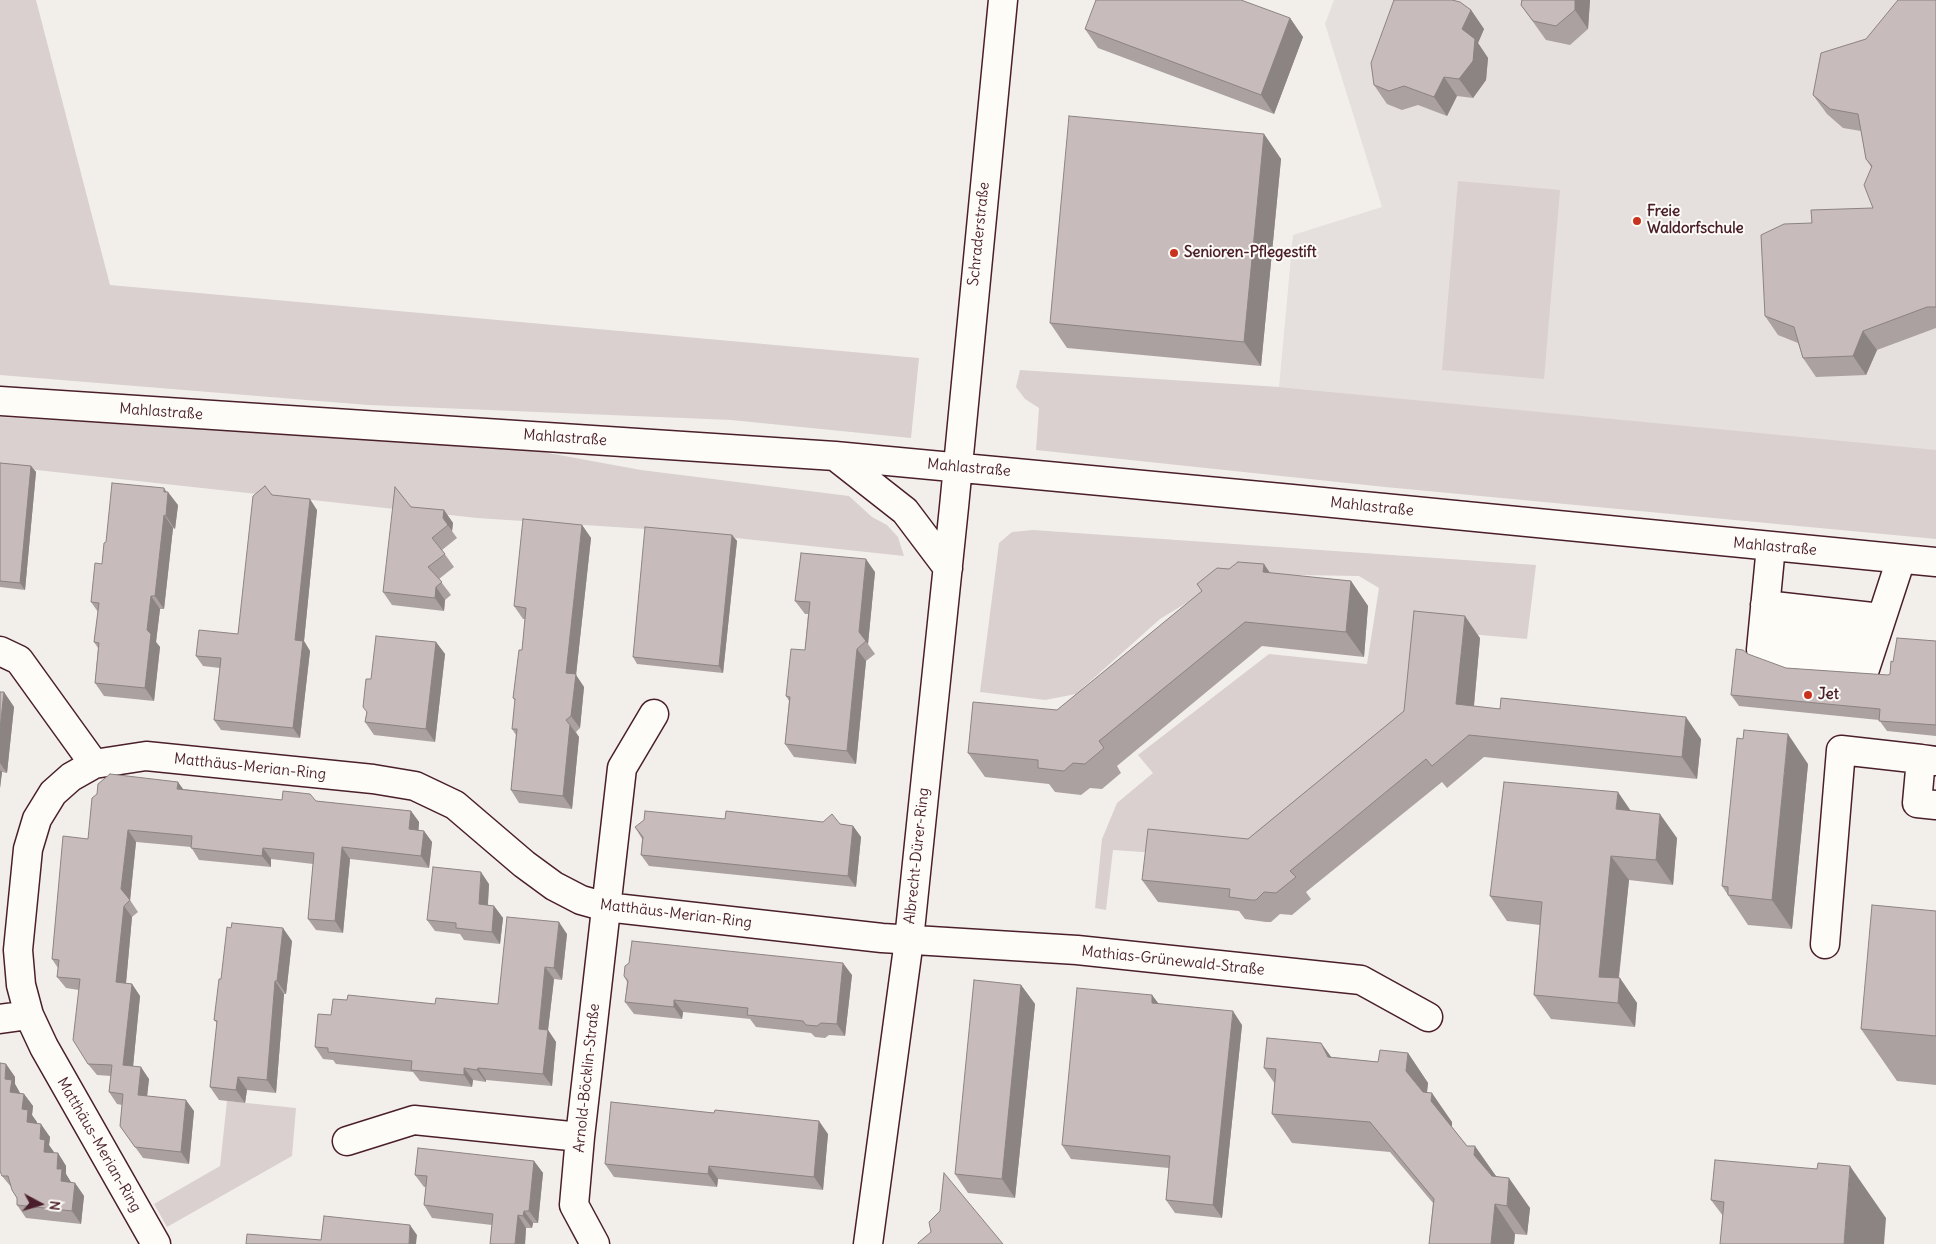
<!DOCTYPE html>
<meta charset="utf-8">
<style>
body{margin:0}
#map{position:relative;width:1936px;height:1244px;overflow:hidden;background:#f2efeb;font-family:Delius,sans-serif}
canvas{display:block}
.north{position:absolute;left:15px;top:1179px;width:50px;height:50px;-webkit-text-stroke:4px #fdfcf7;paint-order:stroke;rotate:96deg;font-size:14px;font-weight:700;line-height:20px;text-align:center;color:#4a1f2b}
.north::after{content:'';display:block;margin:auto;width:18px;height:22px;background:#4a1f2b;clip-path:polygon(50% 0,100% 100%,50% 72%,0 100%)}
</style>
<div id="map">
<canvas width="1936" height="1244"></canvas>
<div class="north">N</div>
</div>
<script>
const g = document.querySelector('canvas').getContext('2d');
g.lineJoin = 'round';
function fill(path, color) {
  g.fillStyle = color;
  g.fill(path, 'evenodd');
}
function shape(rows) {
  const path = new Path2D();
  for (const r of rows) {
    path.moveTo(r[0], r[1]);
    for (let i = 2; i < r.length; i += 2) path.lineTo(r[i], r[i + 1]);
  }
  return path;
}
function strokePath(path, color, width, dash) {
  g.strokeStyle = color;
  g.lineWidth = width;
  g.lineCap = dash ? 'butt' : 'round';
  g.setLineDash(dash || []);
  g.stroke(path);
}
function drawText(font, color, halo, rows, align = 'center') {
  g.font = font + ' Delius,sans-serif';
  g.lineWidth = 4;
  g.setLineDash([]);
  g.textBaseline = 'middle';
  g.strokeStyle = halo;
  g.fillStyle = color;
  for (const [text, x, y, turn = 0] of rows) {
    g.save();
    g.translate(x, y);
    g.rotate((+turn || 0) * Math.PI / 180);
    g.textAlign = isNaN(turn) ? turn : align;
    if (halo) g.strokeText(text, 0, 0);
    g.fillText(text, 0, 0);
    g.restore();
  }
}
const built = shape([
 [1334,0,1936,0,1936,451,1279,387,1293,235,1382,207,1325,24]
]);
const green = shape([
 [0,0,36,0,110,285,919,358,911,438,731,420,368,405,0,375],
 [1458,181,1560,190,1544,379,1442,370],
 [1020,370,1279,387,1936,450,1936,539,1385,487,1036,450,1039,408,1025,399,1016,387],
 [0,417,521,448,641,470,849,496,872,517,887,525,898,537,904,556,661,530,477,518,0,466],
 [1033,530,1536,565,1527,639,1422,630,1409,729,1258,853,1157,853,1113,850,1106,910,1095,908,1102,839,1117,803,1153,773,1138,755,1269,654,1367,664,1379,588,1359,576,1234,574,1160,619,1076,694,1045,700,980,692,999,543,1012,532],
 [227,1101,296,1108,292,1156,167,1227,154,1204,220,1166]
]);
const minor = shape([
 [0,401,835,456,1292,499,1936,562],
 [835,456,905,511,948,568],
 [1771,546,1761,650,1795,663,1865,669,1901,559],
 [1765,605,1881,618],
 [1763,632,1873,644],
 [0,651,19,660,94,764],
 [1936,761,1921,759,1917,803,1936,805],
 [1825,944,1841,750,1921,759],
 [0,1019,29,1015],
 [347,1141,414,1120,580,1137],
 [156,1244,44,1047,29,1015,21,985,18,950,28,849,37,819,53,793,71,777,94,764,146,756,373,779,415,786,455,805,524,864,554,886,581,900,606,907,882,938,1077,950,1361,980,1428,1017],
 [595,1244,574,1205,580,1137,622,768,654,714],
 [868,1244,909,940,954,507,1003,0]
]);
const wall = shape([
 [1590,0,1588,29,1570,45,1546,40,1521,5],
 [1936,0,1936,328,1877,350,1866,375,1816,377,1803,358,1798,343,1778,335,1765,316,1812,223,1873,208,1871,167,1866,159,1861,131,1843,128,1827,114,1813,95,1866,39],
 [1471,10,1484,29,1478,43,1488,58,1486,80,1473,98,1457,96,1447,116,1418,105,1402,110,1387,104,1374,85],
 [1290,18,1303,37,1274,114,1098,48,1085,29],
 [1264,134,1281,159,1261,366,1067,348,1050,323],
 [0,463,31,466,36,472,25,590,0,587],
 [272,495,317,510,304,641,310,651,300,738,221,730,214,720,220,668,203,666,196,656,238,634],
 [178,505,175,529,173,528,164,609,160,609,156,642,160,647,154,701,104,696,95,683,98,648,94,642,98,612,91,602,102,564],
 [411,507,444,510,453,523,452,531,457,538,442,550,454,567,439,579,451,595,445,600,444,611,392,605,383,592],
 [582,525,591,538,576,675,584,687,580,728,576,732,579,737,572,809,519,803,511,790,516,735,512,729,515,701,513,698,522,650,525,619,523,619,514,606],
 [732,535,737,541,723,673,637,664,633,657],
 [875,572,868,644,875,654,866,661,856,764,794,757,785,744,789,701,786,696,805,650,808,614,805,614,795,601],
 [1270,573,1351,581,1368,606,1364,657,1262,646,1117,766,1121,773,1102,789,1090,788,1081,795,1055,792,1049,784,985,777,968,753,1057,710,1202,591,1197,584],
 [1480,638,1474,706,1701,739,1697,779,1484,757,1447,788,1442,782,1306,892,1311,899,1292,915,1280,914,1271,922,1266,922,1245,919,1239,911,1158,902,1142,880,1248,839,1404,711],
 [1936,641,1936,736,1887,731,1879,720,1739,706,1731,695,1786,668,1888,675,1890,674,1893,662],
 [436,642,445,654,435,742,374,735,365,722,371,679],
 [0,692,4,692,14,707,7,773,2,772,0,788],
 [1808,764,1792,929,1748,925,1722,886],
 [183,789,282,800,316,801,411,811,419,822,418,830,424,831,432,842,429,868,350,859,343,933,316,930,308,919,313,864,271,859,271,867,199,860,191,847,136,842,130,900,138,912,132,917,126,983,132,984,140,996,133,1066,149,1079,147,1096,194,1111,189,1164,143,1158,120,1126,122,1105,117,1104,109,1092,111,1076,97,1075,88,1064,79,990,66,988,57,977,58,968,52,959,88,839],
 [1630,810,1677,838,1673,885,1629,880,1619,978,1637,1003,1635,1027,1551,1019,1534,995,1540,925,1507,921,1490,896],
 [725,819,840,824,853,826,861,837,856,887,649,866,641,855,642,839,635,827],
 [489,884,488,905,494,906,503,918,500,944,464,940,460,934,435,931,427,920],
 [1936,911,1936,1085,1897,1081,1861,1029],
 [567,934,562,980,554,979,548,1030,556,1042,552,1086,486,1080,486,1082,473,1080,472,1087,420,1081,413,1072,336,1064,333,1060,323,1059,315,1047,331,1015,347,1000,435,1004,498,1004],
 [292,941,286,994,284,994,276,1093,247,1090,245,1103,219,1100,210,1087,217,1023,214,1020,221,979],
 [852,975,845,1036,829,1035,825,1038,815,1037,811,1033,756,1027,750,1019,683,1012,682,1019,634,1014,625,1002,627,982,624,976],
 [1021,985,1035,1004,1015,1198,968,1193,955,1174],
 [1152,995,1158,1004,1242,1025,1222,1218,1175,1213,1166,1200,1169,1168,1071,1159,1062,1145],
 [1321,1043,1331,1057,1378,1062,1408,1053,1428,1083,1427,1092,1452,1122,1452,1127,1467,1146,1496,1176,1496,1177,1530,1208,1527,1235,1515,1234,1514,1244,1429,1244,1433,1203,1390,1152,1292,1143,1272,1114,1275,1084,1264,1068],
 [6,1064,15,1077,15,1084,20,1093,24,1094,33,1106,32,1115,37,1123,50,1137,49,1145,54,1153,58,1153,66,1166,66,1174,71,1183,75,1183,84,1196,81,1224,26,1218,17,1205,17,1198,12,1188,2,1176],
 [828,1134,823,1190,718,1179,717,1187,614,1177,605,1164],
 [534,1161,543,1173,538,1223,533,1223,532,1228,526,1228,525,1244,490,1244,492,1225,432,1218,424,1205,426,1187,424,1187,415,1175],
 [1711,1200,1886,1218,1723,1216]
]);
const shadedWall = shape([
 [1575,0,1590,0,1588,29,1575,10],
 [1471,10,1484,29,1478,43,1488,58,1486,80,1473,98,1459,79,1462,29],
 [1290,18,1303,37,1274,114,1261,95],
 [1444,77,1457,96,1447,116,1434,97],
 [1264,134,1281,159,1261,366,1244,342],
 [1863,331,1877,350,1866,375,1853,356],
 [31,466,36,472,25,590,20,583],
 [164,488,168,494,168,492,178,505,175,529,166,516],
 [310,499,317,510,304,641,310,651,300,738,293,728,295,640],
 [444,510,453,523,452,531,443,518],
 [164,515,173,528,164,609,155,596],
 [582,525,591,538,576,675,584,687,580,728,571,716,566,673],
 [732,535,737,541,723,673,719,666],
 [866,559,875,572,868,644,859,632],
 [1264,564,1281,589,1263,572],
 [1351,581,1368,606,1364,657,1346,632],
 [436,587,445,600,444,611,435,598],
 [151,596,160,609,156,642,160,647,154,701,145,688,147,630],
 [1465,616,1480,638,1472,726,1456,704],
 [436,642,445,654,435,742,426,729],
 [857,649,866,661,856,764,847,751],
 [4,692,14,707,7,773,0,763,0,729],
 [1686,717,1701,739,1697,779,1682,757],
 [570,725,579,737,572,809,563,796],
 [1788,734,1808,764,1792,929,1772,900],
 [0,770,2,772,0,788],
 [178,782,186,793,177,789],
 [1618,792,1635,817,1616,809],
 [411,811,419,822,418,841,409,829],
 [1660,814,1677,838,1673,885,1656,860],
 [853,826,861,837,856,887,848,876],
 [128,830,136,842,130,901,121,889],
 [424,831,432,842,429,868,421,856],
 [342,847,350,859,343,933,335,921],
 [263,848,271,859,271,867,262,856],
 [1611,856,1629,880,1616,1001,1599,977],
 [481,872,489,884,487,916,479,904],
 [124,906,132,917,125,994,116,982],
 [494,906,503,918,500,944,492,932],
 [559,922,567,934,562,980,554,968],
 [283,928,292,941,286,994,277,981],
 [843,963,852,975,845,1036,837,1024],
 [545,967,554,979,548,1030,556,1042,552,1086,543,1074,539,1029],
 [1620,978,1637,1003,1635,1027,1618,1003],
 [275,981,284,994,276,1093,267,1080],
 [132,984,140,996,132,1077,123,1065],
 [1021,985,1035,1004,1015,1198,1002,1179],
 [1152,995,1162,1008,1152,1003],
 [674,1000,683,1012,682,1019,674,1007],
 [1233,1011,1242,1025,1222,1218,1213,1205],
 [1321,1043,1342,1072,1328,1057],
 [1408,1053,1428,1083,1426,1101,1406,1071],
 [6,1064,15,1077,15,1084,20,1093,19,1105,10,1092,5,1079],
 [141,1067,149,1079,146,1106,138,1095],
 [464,1068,473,1080,472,1087,464,1075],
 [478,1068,486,1080,486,1082,477,1070],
 [238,1077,247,1090,245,1103,236,1090],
 [1432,1093,1452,1122,1452,1130,1431,1101],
 [24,1094,33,1106,32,1115,37,1122,36,1135,27,1122,22,1109],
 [186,1100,194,1111,189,1164,181,1152],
 [819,1121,828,1134,823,1190,814,1177],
 [41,1124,50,1137,49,1145,54,1152,53,1165,44,1152,40,1139],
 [1475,1146,1496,1176,1495,1185,1474,1155],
 [58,1153,66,1166,66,1174,71,1182,70,1194,61,1181,57,1169],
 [534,1161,543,1173,538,1223,529,1211],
 [709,1166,718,1179,717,1187,708,1174],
 [1850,1166,1886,1218,1884,1244,1844,1244],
 [1509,1178,1530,1208,1527,1235,1507,1206],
 [75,1183,84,1196,81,1224,72,1211],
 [1495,1204,1515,1234,1514,1244,1491,1244],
 [524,1211,533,1223,532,1228,523,1216],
 [518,1215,526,1228,525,1244,515,1244],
 [410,1225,417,1235,416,1244,409,1244]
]);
const building = shape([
 [1096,0,1241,0,1290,18,1261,95,1085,29,1096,0],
 [1394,0,1452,0,1460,2,1471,10,1462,29,1475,39,1473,61,1459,79,1444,77,1434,97,1404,86,1389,91,1374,85,1371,63,1394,0],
 [1522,0,1575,0,1575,10,1556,26,1533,21,1521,5,1522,0],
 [1898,0,1936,0,1936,307,1927,307,1863,331,1853,356,1803,358,1794,327,1765,316,1761,235,1784,224,1812,223,1811,210,1873,208,1864,185,1872,166,1866,159,1858,114,1830,109,1813,95,1821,53,1866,39,1898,0],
 [1069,116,1264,134,1244,342,1050,323,1069,116],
 [0,463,31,466,20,583,0,581,0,463],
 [112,483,164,488,164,492,168,492,166,516,164,515,155,596,151,596,147,630,151,634,145,688,95,683,99,643,94,642,99,603,91,602,95,563,102,564,104,543,106,542,112,483],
 [265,486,272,495,310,499,295,640,303,641,293,728,214,720,221,658,196,656,199,630,238,634,253,496,265,486],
 [395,487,411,507,444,510,443,518,448,525,432,538,445,554,428,567,442,582,436,587,435,598,383,592,395,487],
 [523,519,582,525,566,673,576,674,571,716,566,720,570,725,563,796,511,790,517,729,512,729,515,699,513,698,519,650,522,650,526,608,514,606,523,519],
 [645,527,732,535,719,666,633,657,645,527],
 [801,553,866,559,859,632,866,641,857,649,847,751,785,744,790,697,786,696,791,649,805,650,810,602,795,601,801,553],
 [1238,562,1264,564,1263,572,1351,581,1346,632,1245,622,1099,741,1104,748,1085,764,1073,763,1064,771,1038,768,1038,760,968,753,973,702,1057,710,1202,591,1197,584,1217,568,1229,569,1238,562],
 [1414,611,1465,616,1456,704,1500,709,1501,698,1686,717,1682,757,1469,735,1432,766,1426,759,1290,871,1296,877,1276,893,1264,892,1256,900,1251,900,1229,897,1230,889,1142,880,1148,829,1248,839,1404,711,1414,611],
 [376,636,436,642,426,729,365,722,367,712,363,707,366,679,371,679,376,636],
 [1897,638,1936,641,1936,725,1879,721,1880,709,1731,695,1736,649,1743,650,1748,654,1786,668,1888,675,1890,674,1891,661,1893,662,1897,638],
 [0,692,4,692,0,729,0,692],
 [1744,730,1788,734,1772,900,1728,895,1728,887,1722,886,1737,738,1743,739,1744,730],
 [110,774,178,782,177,789,282,800,283,791,310,794,316,801,411,811,409,829,424,831,421,856,342,847,335,921,308,919,314,853,263,848,262,856,191,848,192,836,128,830,121,889,130,900,124,906,116,982,132,984,123,1065,141,1067,138,1095,186,1100,181,1152,135,1147,120,1126,123,1094,109,1092,112,1065,88,1064,73,1040,80,979,57,977,59,960,52,959,63,836,88,839,92,798,97,794,98,784,110,774],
 [1504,782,1618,792,1616,809,1660,814,1656,860,1611,856,1599,977,1620,978,1618,1003,1534,995,1542,902,1490,896,1504,782],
 [645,811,725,819,726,811,823,822,832,814,840,824,853,826,848,876,641,855,643,837,635,827,644,820,645,811],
 [433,867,481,872,479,904,494,906,492,932,456,928,456,923,427,920,433,867],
 [1872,905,1936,911,1936,1036,1861,1029,1872,905],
 [507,917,559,922,554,968,545,967,539,1029,548,1030,543,1074,478,1068,477,1070,464,1068,464,1075,411,1070,412,1061,328,1052,328,1048,315,1047,318,1014,331,1015,333,999,347,1000,348,995,435,1004,436,998,498,1004,507,917],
 [232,923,283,928,277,981,275,981,267,1080,238,1077,236,1090,210,1087,217,1021,214,1020,219,979,221,979,227,927,231,928,232,923],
 [632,941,843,963,837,1024,821,1023,817,1026,806,1025,803,1021,747,1015,748,1008,674,1000,674,1007,625,1002,628,981,624,976,625,966,629,963,632,941],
 [974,980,1021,985,1002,1179,955,1174,974,980],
 [1077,988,1152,995,1152,1003,1233,1011,1213,1205,1166,1200,1170,1156,1062,1145,1077,988],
 [1267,1038,1321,1043,1328,1057,1378,1062,1380,1050,1408,1053,1406,1071,1423,1092,1432,1093,1431,1101,1467,1146,1475,1146,1474,1155,1492,1176,1509,1178,1507,1206,1495,1204,1491,1244,1429,1244,1434,1199,1370,1122,1272,1114,1276,1069,1264,1068,1267,1038],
 [0,1063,6,1064,5,1079,12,1080,10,1092,24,1094,22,1109,28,1110,27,1122,41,1124,40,1139,45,1140,44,1152,58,1153,57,1169,62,1169,61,1181,75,1183,72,1211,17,1205,17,1198,12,1190,8,1176,2,1176,0,1171,0,1063],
 [611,1102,714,1113,715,1110,819,1121,814,1177,709,1166,708,1174,605,1164,611,1102],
 [418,1148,534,1161,529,1211,524,1211,523,1216,518,1215,515,1244,490,1244,493,1214,424,1205,427,1176,415,1175,418,1148],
 [1715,1160,1817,1169,1818,1163,1850,1166,1844,1244,1720,1244,1724,1202,1711,1200,1715,1160],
 [944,1173,1003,1244,918,1244,918,1243,931,1232,929,1222,940,1211,944,1173],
 [324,1216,410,1225,409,1244,246,1244,247,1234,321,1240,324,1216]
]);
const markers = [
 [1637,221,5,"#c8321e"],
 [1174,253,5,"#c8321e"],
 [1808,695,5,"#c8321e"]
];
const poiNames = [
 ["Freie",1647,212],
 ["Waldorfschule",1647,229],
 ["Senioren-Pflegestift",1184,253],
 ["Jet",1818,695]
];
const streetNames = [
 ["Schraderstraße",979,234,-84],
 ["Mahlastraße",161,412,4],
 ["Mahlastraße",565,438,4],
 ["Mahlastraße",969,468,5],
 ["Mahlastraße",1372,507,6],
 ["Mahlastraße",1775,547,5],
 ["Matthäus-Merian-Ring",250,767,6],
 ["Albrecht-Dürer-Ring",917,856,-84],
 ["Matthäus-Merian-Ring",676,914,7],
 ["Mathias-Grünewald-Straße",1173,961,6],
 ["Arnold-Böcklin-Straße",587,1078,-84],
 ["Matthäus-Merian-Ring",99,1145,60]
];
fill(built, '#e5dfdd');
fill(green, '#d9d0cf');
strokePath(minor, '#4a1f2b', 31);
strokePath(minor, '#fdfcf7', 28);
fill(wall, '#aca1a1');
fill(shadedWall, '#8c8383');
fill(building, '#c8bbbb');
strokePath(building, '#8c8383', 1);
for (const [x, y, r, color] of markers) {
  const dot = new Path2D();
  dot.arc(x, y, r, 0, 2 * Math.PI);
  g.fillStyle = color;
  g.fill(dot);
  strokePath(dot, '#fdfcf7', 2);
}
drawText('bold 15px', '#4a1f2b', '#fdfcf7', poiNames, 'left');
drawText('15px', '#4a1f2b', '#fdfcf7', streetNames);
</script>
